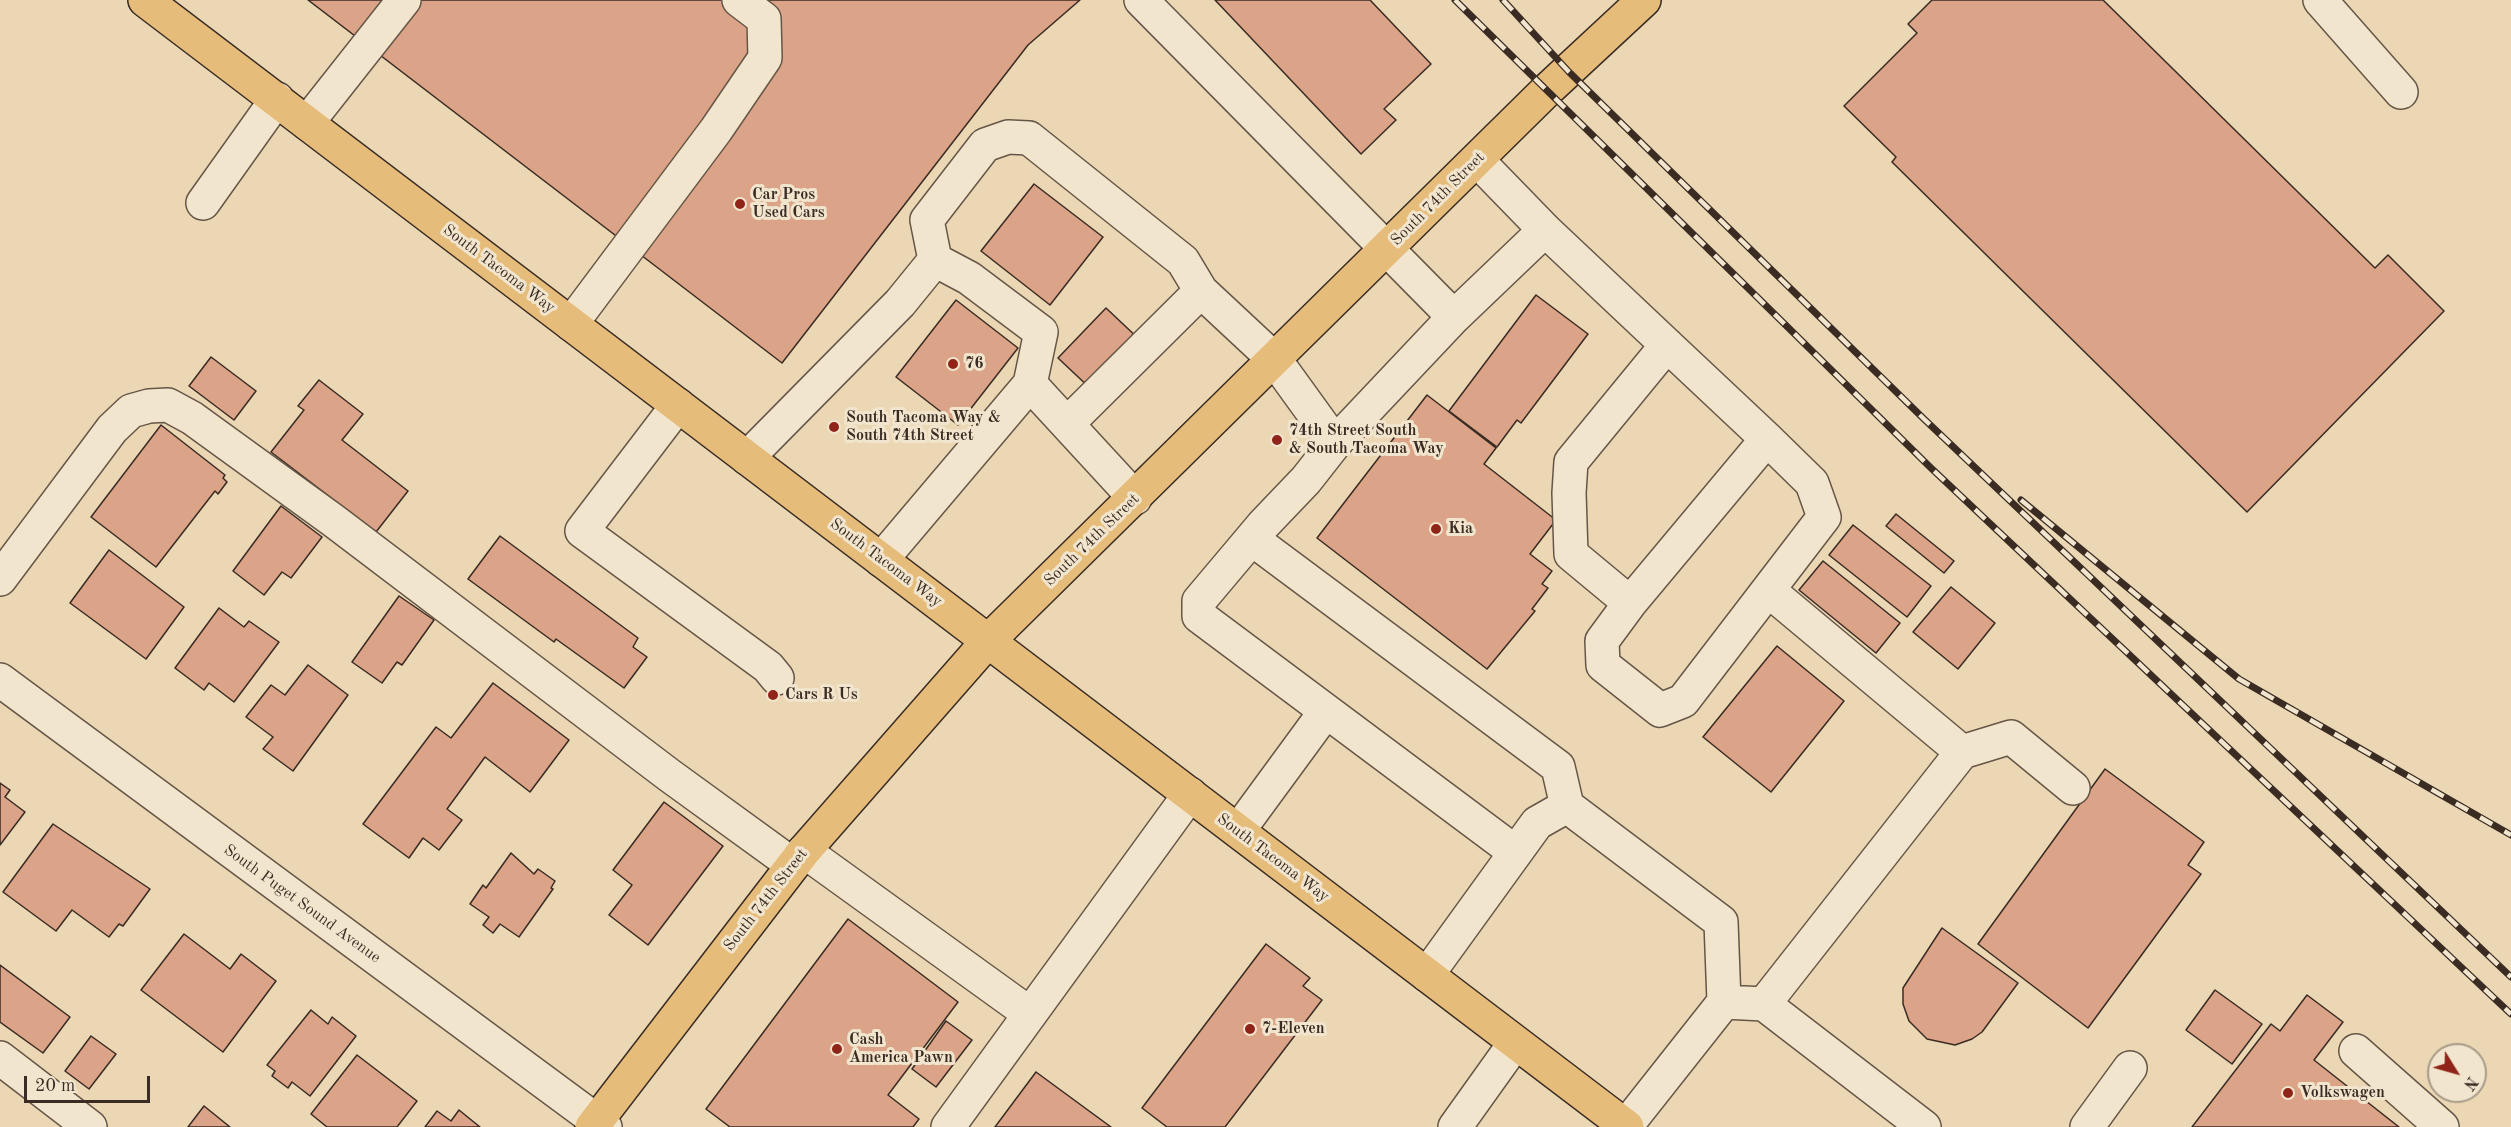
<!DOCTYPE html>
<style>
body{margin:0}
#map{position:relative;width:2511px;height:1127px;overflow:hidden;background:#ebd7b4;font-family:"Old Standard TT",serif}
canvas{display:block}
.north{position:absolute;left:2427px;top:1043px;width:60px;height:60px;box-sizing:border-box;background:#f2e5ce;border:2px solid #a89b8a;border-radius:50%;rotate:127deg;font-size:16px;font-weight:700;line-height:24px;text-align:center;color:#3a2b23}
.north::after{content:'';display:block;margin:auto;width:21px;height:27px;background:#8f2418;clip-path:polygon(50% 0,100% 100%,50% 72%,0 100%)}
.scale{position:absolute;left:24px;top:1076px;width:126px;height:27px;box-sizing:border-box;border:3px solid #3a2b23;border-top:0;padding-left:8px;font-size:18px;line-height:21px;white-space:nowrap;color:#3a2b23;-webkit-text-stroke:4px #f2e5ce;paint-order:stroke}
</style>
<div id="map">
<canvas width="2511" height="1127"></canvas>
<div class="north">N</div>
<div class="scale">20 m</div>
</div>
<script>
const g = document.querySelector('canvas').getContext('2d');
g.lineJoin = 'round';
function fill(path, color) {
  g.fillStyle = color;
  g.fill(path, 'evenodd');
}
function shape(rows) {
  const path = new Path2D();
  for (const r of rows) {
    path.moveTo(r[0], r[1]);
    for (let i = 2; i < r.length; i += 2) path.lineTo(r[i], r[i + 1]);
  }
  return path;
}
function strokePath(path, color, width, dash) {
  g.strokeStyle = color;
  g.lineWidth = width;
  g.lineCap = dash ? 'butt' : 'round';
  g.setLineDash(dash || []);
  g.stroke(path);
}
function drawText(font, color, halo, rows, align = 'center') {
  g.font = font + ' "Old Standard TT",serif';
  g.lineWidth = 6;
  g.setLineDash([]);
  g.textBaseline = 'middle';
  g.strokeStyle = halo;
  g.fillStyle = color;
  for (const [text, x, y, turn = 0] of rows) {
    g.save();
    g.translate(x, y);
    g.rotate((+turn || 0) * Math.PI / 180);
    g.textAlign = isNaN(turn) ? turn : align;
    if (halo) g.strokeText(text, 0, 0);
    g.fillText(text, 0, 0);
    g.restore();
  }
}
const building = shape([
 [308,0,1080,0,1028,45,782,363,308,0],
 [1215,0,1370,0,1431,64,1384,109,1396,120,1361,154,1215,0],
 [1932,0,2103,0,2375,268,2388,255,2444,311,2247,512,1892,162,1896,157,1844,106,1917,33,1908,24,1932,0],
 [1034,184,1103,237,1050,305,981,251,1034,184],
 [1536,295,1588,334,1521,423,1517,420,1497,447,1449,411,1536,295],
 [956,300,1018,348,958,425,896,377,956,300],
 [1106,308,1141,341,1093,391,1058,358,1106,308],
 [211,357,256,391,234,420,189,386,211,357],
 [319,380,363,414,342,440,408,491,376,532,271,452,304,410,298,406,319,380],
 [1427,395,1496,448,1484,464,1556,520,1530,554,1552,571,1542,584,1548,588,1532,609,1535,611,1487,669,1317,538,1427,395],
 [161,425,225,475,223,478,227,482,218,494,215,491,156,567,91,517,161,425],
 [281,506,322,537,291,578,282,572,264,595,233,571,281,506],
 [1896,514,1954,561,1944,573,1886,526,1896,514],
 [1853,525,1931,586,1907,617,1829,555,1853,525],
 [500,536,638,638,633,647,647,657,624,688,556,639,554,642,468,579,500,536],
 [109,550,184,607,146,659,70,603,109,550],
 [1823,561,1900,623,1876,653,1799,590,1823,561],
 [1951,587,1995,623,1958,669,1913,632,1951,587],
 [399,596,434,620,402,665,397,662,382,683,352,662,399,596],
 [219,608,244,627,249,621,279,642,234,702,209,683,204,690,175,668,219,608],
 [1777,646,1844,701,1771,792,1703,737,1777,646],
 [308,665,348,695,293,771,263,749,273,737,246,717,271,685,285,695,308,665],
 [493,683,569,740,530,792,485,757,447,809,462,820,439,850,423,838,409,858,363,824,436,727,451,738,493,683],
 [2105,769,2204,842,2188,865,2201,874,2088,1028,1978,944,2105,769],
 [0,783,10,790,5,797,25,812,0,845,0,783],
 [664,802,723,846,648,945,609,915,632,885,613,870,664,802],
 [53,824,150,889,123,926,119,924,109,937,72,910,56,931,3,892,53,824],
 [511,853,534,874,538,869,555,881,551,888,553,889,519,937,500,924,493,933,483,925,489,917,470,904,483,885,486,888,511,853],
 [848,919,958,1002,888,1095,919,1119,913,1127,730,1127,706,1109,848,919],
 [1942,928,2018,983,1982,1032,1972,1039,1955,1045,1927,1039,1909,1021,1903,1004,1903,988,1942,928],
 [184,934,230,969,241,954,276,981,223,1052,141,990,184,934],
 [1266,944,1310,978,1303,986,1322,1000,1225,1127,1167,1127,1142,1108,1266,944],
 [0,965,70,1017,43,1053,0,1022,0,965],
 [2215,990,2262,1024,2232,1064,2186,1030,2215,990],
 [2307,995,2343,1022,2314,1060,2399,1127,2192,1127,2271,1024,2280,1031,2307,995],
 [311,1010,328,1024,332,1017,356,1036,310,1096,292,1082,288,1088,272,1076,275,1071,267,1065,311,1010],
 [946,1021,972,1040,936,1087,912,1069,946,1021],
 [91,1036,116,1054,89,1089,65,1071,91,1036],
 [357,1055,417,1101,397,1127,327,1127,311,1114,357,1055],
 [1036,1072,1111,1127,995,1127,1036,1072],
 [204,1106,230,1127,188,1127,204,1106],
 [459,1110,480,1127,425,1127,437,1111,451,1121,459,1110]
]);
const minor = shape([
 [1141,0,1454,317],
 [2320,0,2401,92],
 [307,123,404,0],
 [1477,160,1545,230,1667,345,1767,439,1812,483,1824,517,1683,701,1660,710,1603,665,1602,641,1630,603,1767,439],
 [203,203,277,99],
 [935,260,927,220,985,145,1008,137,1029,138,1183,261,1201,291,1275,360,1335,443],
 [571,324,716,130,765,58,764,19,739,0],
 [678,405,582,531,768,667,777,678],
 [1067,424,1201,291],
 [747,458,900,303,935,260,969,278,1041,332,1030,384,1135,498],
 [1252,539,1558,767,1567,806,1721,922,1724,1002,1626,1126],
 [881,560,1030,384],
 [0,579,112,429,131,411,149,406,168,405,192,418,334,521,669,775,793,865],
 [1768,590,1962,752],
 [1630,603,1571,554,1569,493,1571,462,1667,345],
 [0,680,605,1127],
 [1238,831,1326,711],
 [804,851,1030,1014],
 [1515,852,1199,616,1199,601,1263,525,1306,480,1335,443,1454,317,1545,230],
 [1427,975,1537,823,1567,806],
 [1724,1002,1764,1004,1962,752,2011,737,2073,788],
 [1764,1004,1924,1127],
 [2356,1051,2442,1127],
 [0,1058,90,1127],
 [948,1127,1190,794],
 [1455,1127,1515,1043],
 [2087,1127,2130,1068]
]);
const major = shape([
 [145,0,1627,1127],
 [592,1127,804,851,988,641,1545,92,1644,0]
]);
const rail = shape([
 [1455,0,1931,468,2511,1014],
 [1503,0,1569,72,1924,419,2511,977],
 [2021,500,2239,679,2511,835]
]);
const markers = [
 [740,204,6,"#8f2418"],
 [953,364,6,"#8f2418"],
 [834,427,6,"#8f2418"],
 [1277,440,6,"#8f2418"],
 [1436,529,6,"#8f2418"],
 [773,695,6,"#8f2418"],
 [1250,1029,6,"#8f2418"],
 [837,1049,6,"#8f2418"],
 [2288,1093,6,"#8f2418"]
];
const poiNames = [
 ["Car Pros",752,195],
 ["Used Cars",752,213],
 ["76",965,364],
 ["South Tacoma Way &",846,418],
 ["South 74th Street",846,436],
 ["74th Street South",1289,431],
 ["& South Tacoma Way",1289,449],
 ["Kia",1448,529],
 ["Cars R Us",785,695],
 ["7-Eleven",1262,1029],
 ["Cash",849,1040],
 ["America Pawn",849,1058],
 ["Volkswagen",2300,1093]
];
const streetNames = [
 ["South 74th Street",1438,199,-45],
 ["South Tacoma Way",499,269,37],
 ["South 74th Street",1092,540,-44],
 ["South Tacoma Way",886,563,37],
 ["South Tacoma Way",1273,858,37],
 ["South 74th Street",766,900,-52],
 ["South Puget Sound Avenue",302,904,36]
];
fill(building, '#dba387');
strokePath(building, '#3a2b23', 1.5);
strokePath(minor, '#665647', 36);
strokePath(major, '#3a2b23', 36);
strokePath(minor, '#f2e5ce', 33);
strokePath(major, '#e6bc7a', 33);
strokePath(rail, '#3a2b23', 7);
strokePath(rail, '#f2e5ce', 4.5, [14]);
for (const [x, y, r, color] of markers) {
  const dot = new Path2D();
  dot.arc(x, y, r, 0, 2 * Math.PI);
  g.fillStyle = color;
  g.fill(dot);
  strokePath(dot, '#f2e5ce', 2);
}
drawText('bold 16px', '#3a2b23', '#f2e5ce', poiNames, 'left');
drawText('16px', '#3a2b23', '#f2e5ce', streetNames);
</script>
